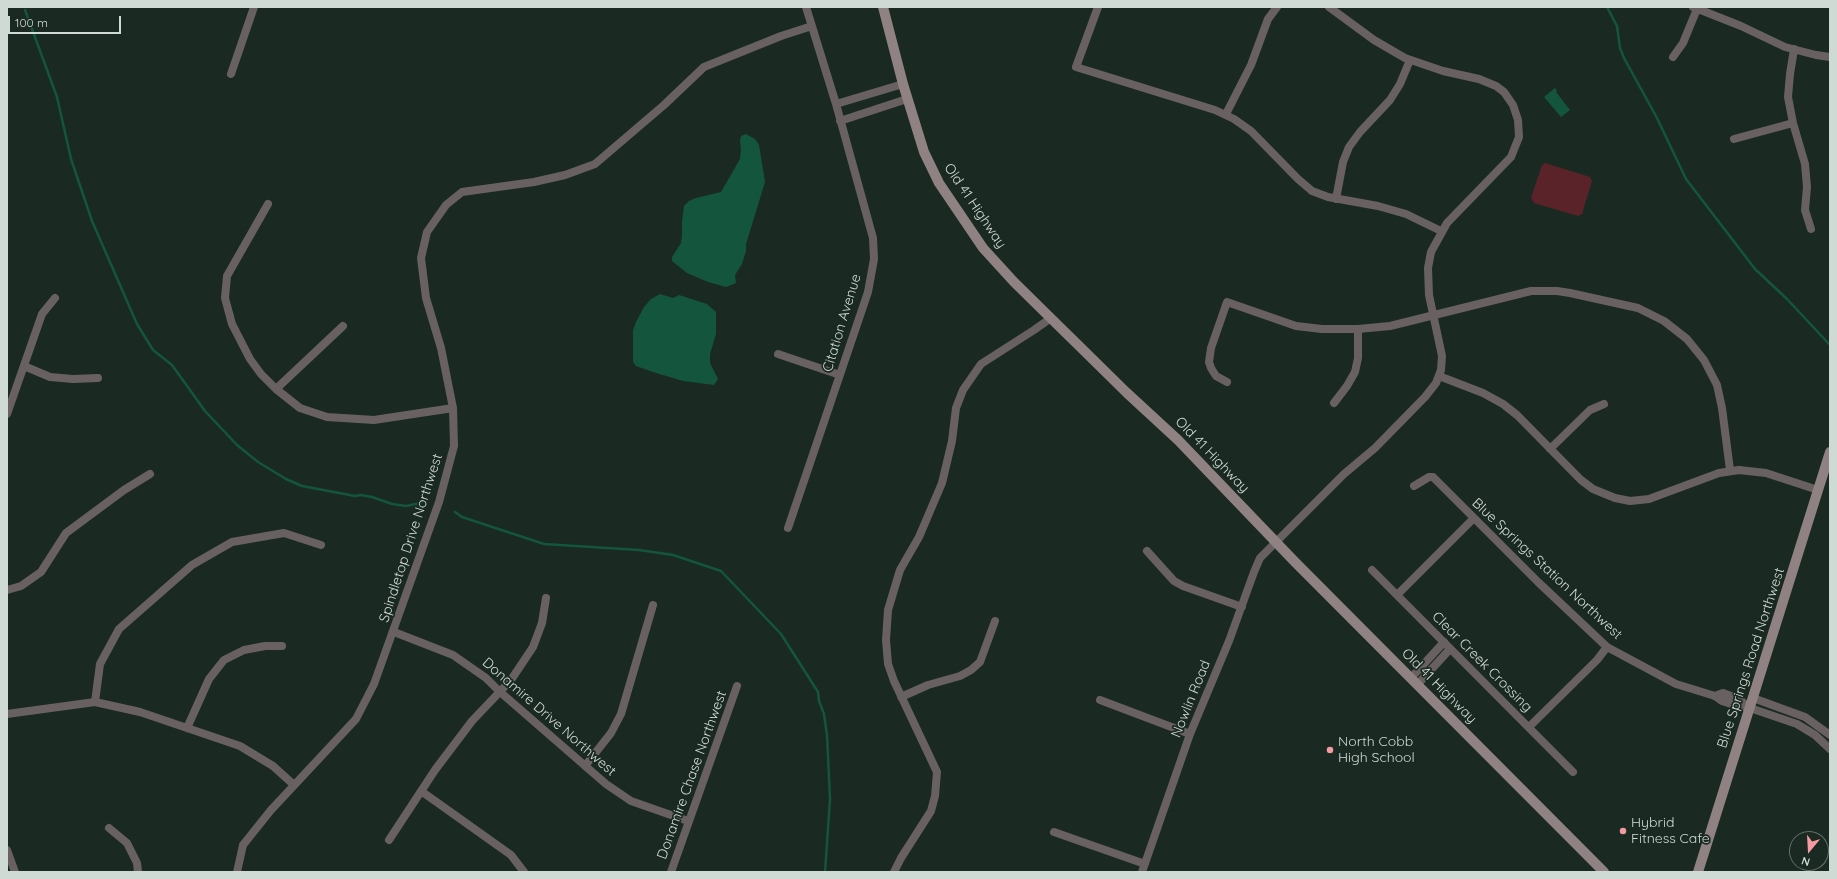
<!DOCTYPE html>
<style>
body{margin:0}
#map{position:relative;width:1837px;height:879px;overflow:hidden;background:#1a2a22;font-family:Quicksand,sans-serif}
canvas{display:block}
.frame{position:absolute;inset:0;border:8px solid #d0dad4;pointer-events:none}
.north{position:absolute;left:1789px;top:831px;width:40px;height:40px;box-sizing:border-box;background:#1a2a22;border:1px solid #637069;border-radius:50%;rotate:198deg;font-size:11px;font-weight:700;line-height:16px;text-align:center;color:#d0dad4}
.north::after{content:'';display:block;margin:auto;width:14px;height:18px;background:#f49aa1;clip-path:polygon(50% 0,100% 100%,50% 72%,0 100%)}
.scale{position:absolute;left:8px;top:16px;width:113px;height:18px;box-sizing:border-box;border:2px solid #d0dad4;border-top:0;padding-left:5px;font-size:12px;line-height:14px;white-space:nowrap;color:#d0dad4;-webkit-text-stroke:3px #1a2a22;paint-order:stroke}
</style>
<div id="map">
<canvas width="1837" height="879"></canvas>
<div class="frame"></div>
<div class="north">N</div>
<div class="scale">100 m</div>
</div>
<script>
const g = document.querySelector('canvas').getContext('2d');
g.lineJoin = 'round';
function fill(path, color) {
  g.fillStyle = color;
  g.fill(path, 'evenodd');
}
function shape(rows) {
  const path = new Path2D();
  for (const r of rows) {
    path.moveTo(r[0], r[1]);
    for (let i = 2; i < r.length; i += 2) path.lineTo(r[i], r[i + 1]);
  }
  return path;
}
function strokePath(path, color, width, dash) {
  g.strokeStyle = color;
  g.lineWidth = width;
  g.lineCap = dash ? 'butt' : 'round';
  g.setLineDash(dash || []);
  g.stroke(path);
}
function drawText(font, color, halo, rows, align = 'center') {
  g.font = font + ' Quicksand,sans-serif';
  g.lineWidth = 3.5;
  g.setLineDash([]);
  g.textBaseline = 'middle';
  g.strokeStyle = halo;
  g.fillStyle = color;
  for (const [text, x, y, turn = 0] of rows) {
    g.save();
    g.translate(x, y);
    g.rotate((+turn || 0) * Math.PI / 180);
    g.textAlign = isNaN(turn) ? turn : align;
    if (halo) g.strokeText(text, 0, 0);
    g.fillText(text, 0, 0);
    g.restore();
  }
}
const green = shape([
 [1545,163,1590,177,1592,181,1582,214,1578,216,1534,203,1531,198,1542,165]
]);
const water = shape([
 [1555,88,1557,91,1556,92,1570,110,1561,117,1544,97],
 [746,134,755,139,759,145,765,182,746,244,746,251,742,264,735,275,736,283,726,287,708,282,687,273,672,261,672,257,681,243,682,235,682,221,684,206,689,201,696,198,721,192,740,159,741,150,740,141,741,136],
 [660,294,673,298,679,295,707,304,716,312,716,334,710,354,710,363,718,379,714,385,683,381,656,373,636,366,633,362,633,330,636,322,644,307,651,299]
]);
const stream = shape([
 [1607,7,1617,26,1620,48,1624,58,1657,118,1686,179,1755,269,1787,299,1830,345],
 [25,10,57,97,71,159,92,221,137,324,153,350,172,365,205,411,237,445,258,462,286,479,302,486,355,496,361,495,372,497,392,504,406,506,421,503],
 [455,512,462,517,544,544,639,550,673,555,721,571,781,634,818,692,819,701,824,714,827,735,830,799,825,872]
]);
const street = shape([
 [1098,7,1076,67,1215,110,1234,119,1251,131,1298,179,1312,191,1328,197,1378,206,1406,214,1441,231],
 [1693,7,1741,26,1785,47,1816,55,1830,57],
 [1794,49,1790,74,1788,97,1793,123,1805,164,1807,187,1805,210,1811,229],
 [1673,57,1683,43,1697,9],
 [231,74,254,7],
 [836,104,903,84],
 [1226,114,1251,65,1268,19,1277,7],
 [840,121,907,99],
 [1734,139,1793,123],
 [1336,199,1343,162,1349,147,1360,132,1390,100,1400,84,1410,60],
 [268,204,227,276,225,298,232,324,250,359,261,374,276,389,300,408,327,417,374,420,453,408],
 [778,354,840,375],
 [24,366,50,377,73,379,98,378],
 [1439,376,1483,393,1503,404,1517,415,1581,480,1593,489,1615,498,1630,501,1649,499,1719,473,1739,470,1766,473,1818,490],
 [1227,382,1216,376,1211,368,1209,362,1211,348,1227,302,1296,326,1322,329,1358,329,1390,326,1531,291,1557,291,1570,293,1638,308,1664,321,1687,339,1704,360,1717,385,1722,408,1730,470],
 [276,389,343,326],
 [1334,403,1347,386,1355,372,1358,358,1358,329],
 [7,414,42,314,55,298],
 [1550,449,1590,410,1604,404],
 [1414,486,1429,477,1433,477,1538,582,1607,647,1676,684,1715,696,1722,701,1737,706,1750,708,1797,724,1815,735,1830,749],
 [788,528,868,292,874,259,873,238,836,104,806,7],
 [1147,551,1174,581,1183,586,1242,607],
 [1372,570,1573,772],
 [7,590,21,586,41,572,66,533,124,490,150,474],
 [1397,595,1474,518],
 [394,632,453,655,486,678,499,691,606,784,631,801,688,821],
 [1411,678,1444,642],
 [1418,684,1450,649],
 [1715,696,1723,693,1739,699,1750,708],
 [901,697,928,685,960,676,971,670,980,662,995,621],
 [1753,698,1805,717,1830,735],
 [1100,700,1190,734],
 [95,702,100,664,119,629,192,565,232,542,284,533,321,545],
 [7,714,95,702,140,712,240,746,273,766,294,785],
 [1529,727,1597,660,1607,647],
 [187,728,209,679,224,660,244,650,265,646,282,646],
 [585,766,611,733,621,714,653,605],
 [421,791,511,855,524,872],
 [109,828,127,843,137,863,138,872],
 [1054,832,1145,864],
 [389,840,435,770,472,721,511,680,533,647,542,623,546,598],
 [7,850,15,872],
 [237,872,243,845,271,810,356,719,374,684,439,502,454,446,453,408,441,348,426,298,421,258,427,232,446,205,462,192,534,182,565,175,595,164,664,105,704,67,781,36,812,26],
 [671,872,737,686],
 [894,872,901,858,931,811,935,796,937,772,894,681,888,664,886,640,888,610,900,570,919,537,942,483,952,441,956,408,963,390,981,364,1034,330,1051,318],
 [1142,872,1190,734,1229,641,1254,572,1260,558,1344,474,1375,448,1425,397,1436,383,1441,370,1442,356,1429,295,1428,268,1431,252,1447,223,1511,157,1519,137,1518,120,1513,105,1504,92,1496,86,1479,79,1443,71,1405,58,1374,40,1329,7]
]);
const secondary = shape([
 [883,7,903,84,924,152,939,183,983,248,1014,282,1127,393,1178,440,1295,562,1604,872],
 [1698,872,1830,452]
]);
const markers = [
 [1330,750,4,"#f49aa1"],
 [1623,831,4,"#f49aa1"]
];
const streetNames = [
 ["Old 41 Highway",975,206,56],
 ["Citation Avenue",842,323,-73],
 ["Old 41 Highway",1212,455,46],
 ["Spindletop Drive Northwest",411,538,-72],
 ["Blue Springs Station Northwest",1547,569,43],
 ["Blue Springs Road Northwest",1751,658,-72],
 ["Clear Creek Crossing",1482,662,45],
 ["Old 41 Highway",1439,686,45],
 ["Nowlin Road",1191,699,-68],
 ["Donamire Drive Northwest",549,717,41],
 ["Donamire Chase Northwest",692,775,-70]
];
const poiNames = [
 ["North Cobb",1338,742],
 ["High School",1338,758],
 ["Hybrid",1631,823],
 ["Fitness Cafe",1631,839]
];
fill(green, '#5a232a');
fill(water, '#13553d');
strokePath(stream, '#13553d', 2.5);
strokePath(street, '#696161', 8);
strokePath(secondary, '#908282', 10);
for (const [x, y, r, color] of markers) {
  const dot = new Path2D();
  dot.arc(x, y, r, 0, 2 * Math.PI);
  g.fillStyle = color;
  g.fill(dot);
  strokePath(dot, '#1a2a22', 1.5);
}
drawText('14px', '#d0dad4', '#1a2a22', streetNames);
drawText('14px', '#d0dad4', '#1a2a22', poiNames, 'left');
</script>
